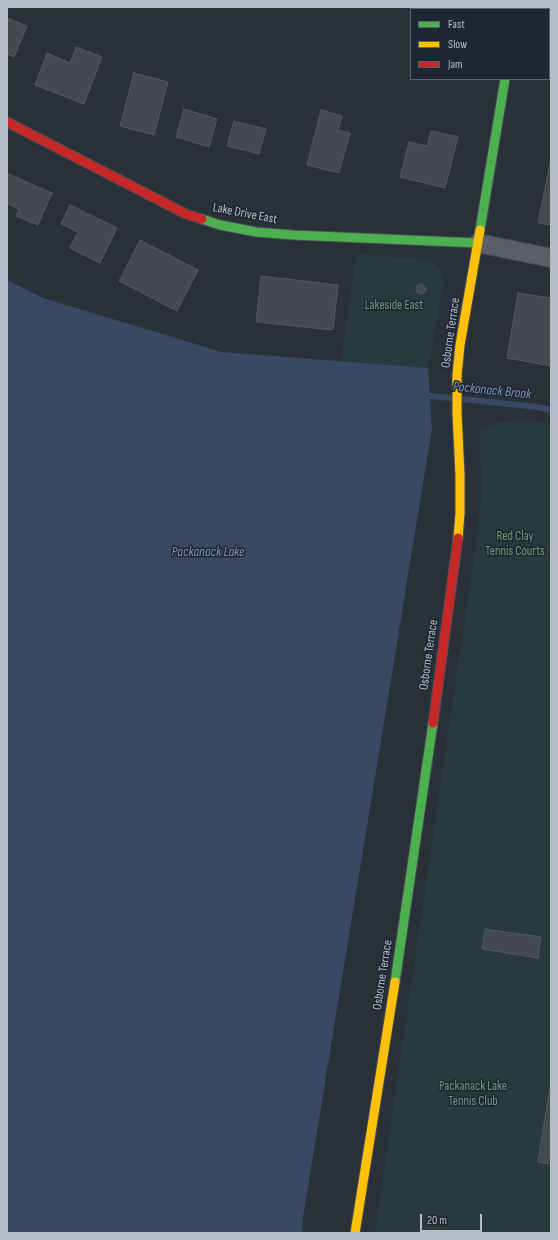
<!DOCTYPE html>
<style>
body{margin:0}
#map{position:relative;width:558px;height:1240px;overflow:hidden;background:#2a3038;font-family:"Sofia Sans Condensed",sans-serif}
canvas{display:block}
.frame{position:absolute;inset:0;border:8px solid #b4bcc9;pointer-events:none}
.legend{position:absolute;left:410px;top:8px;width:140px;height:72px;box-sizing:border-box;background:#1d2633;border:1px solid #59626f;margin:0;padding:5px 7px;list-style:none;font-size:12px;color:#b4bcc9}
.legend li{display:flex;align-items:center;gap:8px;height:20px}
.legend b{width:20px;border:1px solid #59626f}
.scale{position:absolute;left:420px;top:1214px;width:62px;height:18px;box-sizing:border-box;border:2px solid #b4bcc9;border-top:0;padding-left:5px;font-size:12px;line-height:14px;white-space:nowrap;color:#b4bcc9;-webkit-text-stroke:3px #1d2633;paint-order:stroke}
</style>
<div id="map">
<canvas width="558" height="1240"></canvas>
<div class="frame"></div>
<ul class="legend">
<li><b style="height:5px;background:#4caf50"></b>Fast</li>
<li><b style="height:5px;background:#ffc107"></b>Slow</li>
<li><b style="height:5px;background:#c62828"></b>Jam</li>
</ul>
<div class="scale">20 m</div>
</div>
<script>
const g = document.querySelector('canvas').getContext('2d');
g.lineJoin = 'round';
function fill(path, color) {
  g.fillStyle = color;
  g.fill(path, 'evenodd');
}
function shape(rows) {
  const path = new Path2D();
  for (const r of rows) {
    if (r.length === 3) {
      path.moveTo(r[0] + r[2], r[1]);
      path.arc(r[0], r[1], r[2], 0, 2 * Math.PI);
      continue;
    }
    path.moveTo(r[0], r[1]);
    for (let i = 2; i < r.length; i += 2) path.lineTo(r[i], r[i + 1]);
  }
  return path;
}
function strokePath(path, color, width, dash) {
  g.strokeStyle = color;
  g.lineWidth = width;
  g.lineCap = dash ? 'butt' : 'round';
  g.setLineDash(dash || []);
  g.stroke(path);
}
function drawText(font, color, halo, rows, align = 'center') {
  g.font = font + ' "Sofia Sans Condensed",sans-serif';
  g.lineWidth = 3;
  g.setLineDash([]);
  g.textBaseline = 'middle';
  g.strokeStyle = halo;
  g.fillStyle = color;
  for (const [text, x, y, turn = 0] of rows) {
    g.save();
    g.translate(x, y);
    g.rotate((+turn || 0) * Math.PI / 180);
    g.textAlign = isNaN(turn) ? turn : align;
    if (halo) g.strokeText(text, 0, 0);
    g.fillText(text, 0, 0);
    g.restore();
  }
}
const green = shape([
 [356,254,431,260,441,269,444,283,428,368,341,361],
 [526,420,551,424,551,1233,375,1233,385,1162,475,550,482,490,479,430,500,422]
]);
const water = shape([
 [7,280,43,298,222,352,428,368,432,429,303,1217,302,1233,7,1233]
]);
const stream = shape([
 [430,396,452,398],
 [462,399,537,407,551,410]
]);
const building = shape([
 [437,7,475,7,475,9,437,9,437,7],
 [7,18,27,26,14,57,7,54,7,18],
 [76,47,102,57,84,104,35,85,47,53,70,63,76,47],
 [134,73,168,82,154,135,120,126,134,73],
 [184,109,217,119,209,147,176,137,184,109],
 [321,110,342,116,338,130,350,133,339,173,307,165,321,110],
 [234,121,266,129,259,154,227,146,234,121],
 [431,131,458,137,445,188,400,177,409,142,427,146,431,131],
 [551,158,551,225,538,223,551,158],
 [8,174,52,193,38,225,16,216,19,209,7,204,7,176,8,174],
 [70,205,117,228,100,263,70,248,78,232,61,224,70,205],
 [140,240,198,270,177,311,119,281,140,240],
 [261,276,338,285,333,330,256,322,261,276],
 [421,289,5],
 [518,293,551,298,551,366,507,358,518,293],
 [485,929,541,937,538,958,482,949,485,929],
 [550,1087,551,1088,551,1164,538,1162,550,1087]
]);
const street = shape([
 [549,29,551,29],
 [478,243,551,258]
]);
const fast = shape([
 [202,219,220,225,256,232,293,235,478,243],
 [480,230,505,79],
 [395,982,433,723]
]);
const slow = shape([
 [458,538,460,513,460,475,457,413,457,375,460,345,480,230],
 [355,1233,395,982]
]);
const jam = shape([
 [518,7,518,9],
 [7,122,186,214,202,219],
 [433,723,458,538]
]);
const streetNames = [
 ["Lake Drive East",245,214,11],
 ["Osborne Terrace",451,333,-82],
 ["Osborne Terrace",429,655,-82],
 ["Osborne Terrace",383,975,-81]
];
const parkNames = [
 ["Lakeside East",394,306],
 ["Red Clay",515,537],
 ["Tennis Courts",515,552],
 ["Packanack Lake",473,1087],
 ["Tennis Club",473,1102]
];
const waterNames = [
 ["Packanack Brook",492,391,6],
 ["Packanack Lake",208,552]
];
fill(green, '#273a3e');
fill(water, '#384963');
strokePath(stream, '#384963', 6);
fill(building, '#444950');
strokePath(building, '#52575f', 1);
strokePath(street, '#484c53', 20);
strokePath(fast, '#484c53', 11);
strokePath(slow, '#484c53', 11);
strokePath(jam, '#484c53', 11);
strokePath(street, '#5a5e66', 18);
strokePath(fast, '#4caf50', 9);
strokePath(slow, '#ffc107', 9);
strokePath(jam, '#c62828', 9);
drawText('13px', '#b4bcc9', '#1d2633', streetNames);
drawText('13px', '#6b9a76', '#1d2633', parkNames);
drawText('italic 14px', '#7c92b1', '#1d2633', waterNames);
</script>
